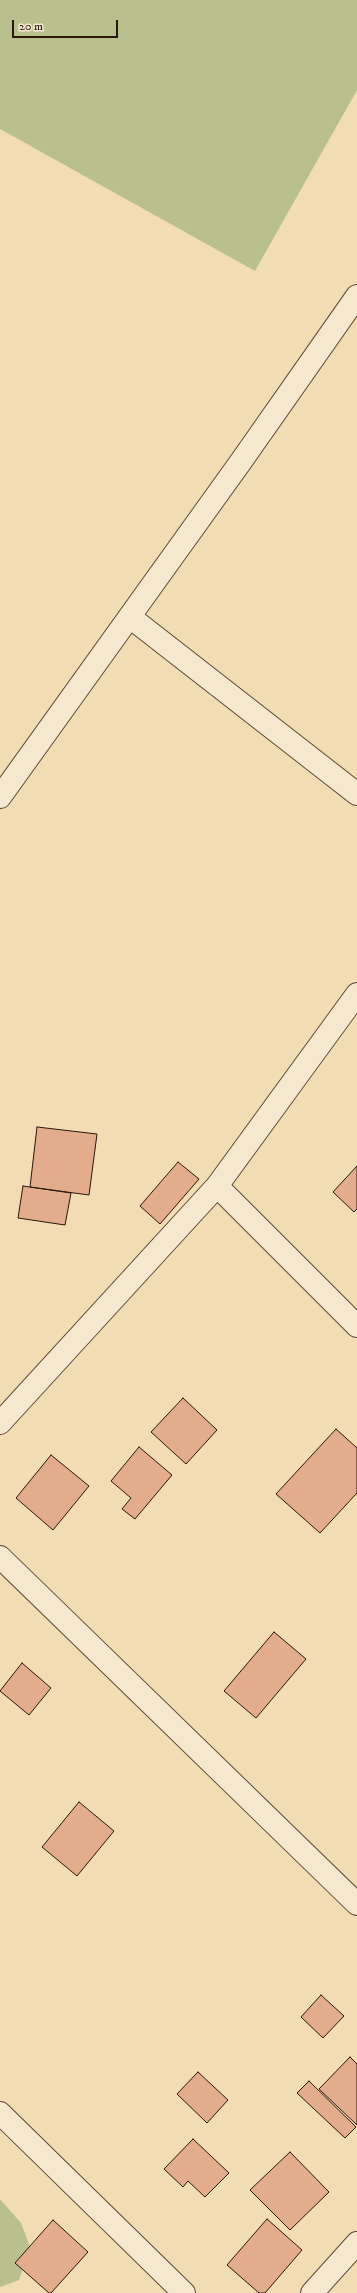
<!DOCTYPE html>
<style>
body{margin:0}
#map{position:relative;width:357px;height:2293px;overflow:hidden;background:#f1dcb4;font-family:"IM FELL DW Pica",serif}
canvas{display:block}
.scale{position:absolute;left:12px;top:20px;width:106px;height:18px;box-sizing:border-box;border:2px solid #2a170c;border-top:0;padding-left:5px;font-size:12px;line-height:14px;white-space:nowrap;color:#2a170c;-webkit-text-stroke:3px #f6e8ce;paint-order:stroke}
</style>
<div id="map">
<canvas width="357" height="2293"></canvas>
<div class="scale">20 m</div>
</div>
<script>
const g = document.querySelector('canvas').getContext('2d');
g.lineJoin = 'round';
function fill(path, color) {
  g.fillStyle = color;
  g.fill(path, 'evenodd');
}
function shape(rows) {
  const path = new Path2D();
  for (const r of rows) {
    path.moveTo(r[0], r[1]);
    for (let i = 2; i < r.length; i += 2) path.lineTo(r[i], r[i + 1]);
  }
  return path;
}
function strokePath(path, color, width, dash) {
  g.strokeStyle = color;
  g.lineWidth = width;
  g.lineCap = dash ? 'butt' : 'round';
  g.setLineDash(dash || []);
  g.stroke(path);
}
const green = shape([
 [0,0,357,0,357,90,255,271,0,129],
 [0,2199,21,2223,30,2247,19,2280,0,2287]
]);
const building = shape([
 [37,1127,97,1134,89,1195,30,1187,37,1127],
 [178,1162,199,1179,160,1224,140,1206,178,1162],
 [357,1166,357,1209,354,1212,333,1192,357,1166],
 [23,1186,71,1193,65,1225,18,1218,23,1186],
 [183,1398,217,1430,186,1464,151,1432,183,1398],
 [336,1429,357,1448,357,1493,320,1533,276,1494,336,1429],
 [139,1447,172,1475,135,1519,122,1509,131,1498,111,1481,139,1447],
 [51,1455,89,1486,53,1530,16,1498,51,1455],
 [274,1632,306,1659,256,1718,224,1691,274,1632],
 [22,1663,51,1688,29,1715,0,1691,22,1663],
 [79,1802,114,1831,77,1876,42,1847,79,1802],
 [321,1995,344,2016,323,2038,301,2017,321,1995],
 [350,2057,357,2064,357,2125,319,2089,350,2057],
 [198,2072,228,2100,207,2123,177,2094,198,2072],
 [309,2081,356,2127,345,2138,297,2093,309,2081],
 [193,2139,229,2173,205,2197,188,2181,183,2187,164,2169,193,2139],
 [290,2152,329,2192,290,2230,250,2190,290,2152],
 [267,2219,302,2250,265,2293,259,2293,227,2265,267,2219],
 [53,2220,88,2252,51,2293,49,2293,15,2263,53,2220]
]);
const minor = shape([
 [130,617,357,794],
 [0,797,242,460,357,296],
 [217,1186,357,1326],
 [0,1423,217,1186,357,994],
 [0,1557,357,1904],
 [0,2113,184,2293]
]);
const tertiary = shape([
 [312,2293,357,2243]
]);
fill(green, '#bac08d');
fill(building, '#e2ac8d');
strokePath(building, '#2a170c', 1);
strokePath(minor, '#5c4836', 24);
strokePath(tertiary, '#5c4836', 24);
strokePath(minor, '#f6e8ce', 22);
strokePath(tertiary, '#f6e8ce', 22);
</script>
